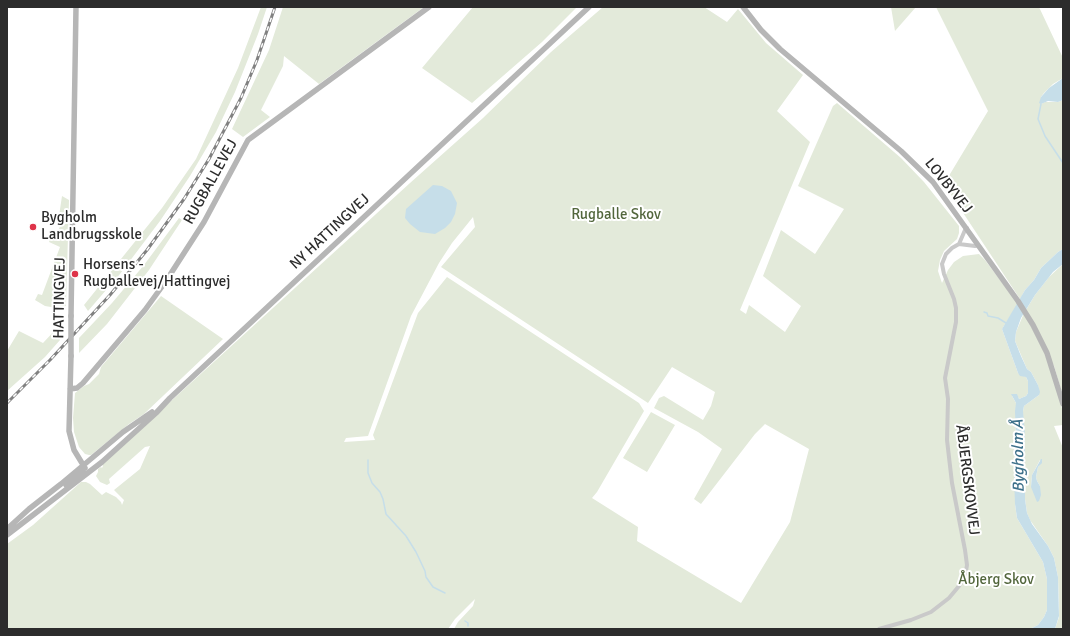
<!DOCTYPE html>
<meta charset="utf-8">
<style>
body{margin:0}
#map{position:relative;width:1070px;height:636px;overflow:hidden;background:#fff;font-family:Signika,sans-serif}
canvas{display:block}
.frame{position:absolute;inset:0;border:8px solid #2c2c2c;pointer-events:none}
</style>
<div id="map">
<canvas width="1070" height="636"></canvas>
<div class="frame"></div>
</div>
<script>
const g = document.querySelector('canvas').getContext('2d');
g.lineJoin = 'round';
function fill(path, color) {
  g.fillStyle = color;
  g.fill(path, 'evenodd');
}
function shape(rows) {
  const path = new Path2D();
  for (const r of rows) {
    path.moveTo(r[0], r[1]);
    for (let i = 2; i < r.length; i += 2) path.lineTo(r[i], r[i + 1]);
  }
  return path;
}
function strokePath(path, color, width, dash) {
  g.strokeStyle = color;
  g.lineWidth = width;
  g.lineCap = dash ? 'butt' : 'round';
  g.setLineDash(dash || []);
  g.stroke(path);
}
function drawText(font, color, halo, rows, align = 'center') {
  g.font = font + ' Signika,sans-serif';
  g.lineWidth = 4;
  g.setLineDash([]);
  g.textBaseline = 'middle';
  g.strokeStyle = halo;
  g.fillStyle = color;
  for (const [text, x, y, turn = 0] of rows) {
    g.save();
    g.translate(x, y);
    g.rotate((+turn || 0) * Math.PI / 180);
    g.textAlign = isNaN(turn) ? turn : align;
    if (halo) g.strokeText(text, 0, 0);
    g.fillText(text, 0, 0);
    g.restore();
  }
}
const green = shape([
 [261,7,267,7,258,34,235,92,216,132,190,176,160,221,120,274,88,311,84,305,162,208,196,159,238,68],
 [283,7,424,7,319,84,284,56,283,66,261,110,270,117,243,137,232,129,269,50],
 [473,7,577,7,542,42,472,103,422,68],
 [603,7,704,7,727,22,738,9,766,43,803,75,777,111,810,142,740,310,746,314,749,305,785,332,801,306,763,276,781,230,815,254,844,209,798,186,833,106,837,103,901,158,924,182,959,226,959,233,957,239,944,251,940,260,938,271,942,283,948,270,954,262,963,256,979,254,985,260,1018,304,1002,329,1018,373,1026,377,1028,381,1028,393,1026,396,1019,399,1018,397,1012,396,1016,403,1015,504,1017,518,1043,562,1047,579,1047,610,1044,617,1038,625,1030,629,454,629,458,622,473,606,475,599,455,619,448,629,7,629,7,544,33,525,81,482,86,482,90,484,102,495,106,492,116,497,121,502,122,505,124,500,114,490,140,469,150,446,145,447,109,479,110,483,107,485,100,482,96,476,98,472,98,469,101,467,102,468,103,466,102,464,410,183,483,118,551,52],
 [473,217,475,227,441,267,648,403,672,367,715,392,711,406,703,420,664,396,659,398,654,408,698,432,722,449,694,499,701,504,755,434,765,424,809,449,790,522,741,603,637,541,638,527,592,498,597,492,644,411,639,403,447,277,418,313,373,435,375,440,344,442,346,438,368,436,411,316,439,263,452,243],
 [891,7,916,7,895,31],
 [936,7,1039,7,1063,58,1063,78,1053,84,1044,93,1041,97,1041,104,1045,102,1058,102,1063,100,1063,249,1058,252,1041,268,1034,280,1025,290,1020,299,944,184,988,111],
 [62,196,69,200,66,306,57,308,45,306,35,300,38,294,42,295,60,247,49,242,51,236,56,237,63,218,59,216],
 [179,218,182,220,149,270,107,324,79,353,79,338,112,303,144,265],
 [1063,264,1063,396,1054,366,1026,310,1035,295,1049,277],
 [161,296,223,339,144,414,129,424,91,455,89,455,85,454,79,447,74,432,73,418,75,393,84,386,89,384,99,374,101,367],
 [1024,313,1044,351,1059,396,1063,413,1063,425,1054,426,1063,448,1063,629,1055,629,1059,617,1059,609,1058,577,1054,558,1048,546,1030,520,1027,513,1025,499,1023,411,1024,406,1039,395,1038,385,1031,372,1027,369,1015,341,1016,332],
 [1040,460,1042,462,1038,467,1036,477,1037,481,1040,486,1031,487,1032,475],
 [57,328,60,340,45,357,7,391,7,351,19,331,43,343],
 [651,412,675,425,647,472,623,458]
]);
const water = shape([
 [1063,78,1063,100,1058,102,1048,101,1041,104,1039,103,1041,97,1049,88],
 [433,185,442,186,451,191,457,203,455,214,451,222,445,228,435,234,420,232,410,224,405,218,406,209],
 [1063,249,1063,264,1053,272,1035,295,1021,318,1016,332,1015,341,1021,356,1027,369,1031,372,1038,385,1040,392,1039,395,1024,406,1023,411,1025,434,1025,499,1027,513,1032,524,1048,546,1054,558,1058,577,1059,616,1055,629,1030,629,1038,625,1044,617,1047,610,1047,579,1043,562,1017,518,1015,504,1014,476,1016,439,1015,411,1016,403,1011,394,1017,394,1019,399,1026,396,1028,393,1028,381,1026,377,1020,376,1018,373,1002,329,1025,290,1034,280,1041,268,1058,252],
 [1041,459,1042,459,1042,463,1038,467,1036,477,1037,481,1040,486,1041,495,1039,501,1037,502,1031,487,1032,475]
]);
const stream = shape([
 [1041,104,1038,119,1045,136,1063,163],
 [984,312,987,313,988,316,998,318,1006,323],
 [368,460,368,473,372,483,380,492,383,499,386,514,406,536,416,552,425,571,426,577,433,587,445,593],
 [465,621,468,623,468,626]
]);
const street = shape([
 [959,244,965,230,967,228],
 [879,629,911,620,931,612,949,598,959,586,965,577,967,565,965,550,952,483,947,440,948,399,945,378,956,322,956,308,954,299,944,274,942,264,946,254,952,248,959,244,975,246,978,245]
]);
const secondary = shape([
 [743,7,761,30,780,49,901,151,933,182,1018,301,1033,325,1047,353,1063,404],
 [71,316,76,7],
 [71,356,69,431,74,450,85,468],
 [70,389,77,388,83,383,145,310,166,281,204,222,248,140,429,7],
 [66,485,81,474,83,471,83,466],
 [7,529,29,509,61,484,123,432,152,412],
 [7,535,102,462,156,413,170,398,589,7]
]);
const rail = shape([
 [7,403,50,360,110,295,147,250,184,199,209,159,241,98,257,60,275,7]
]);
const secondaryBridge = shape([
 [71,356,71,316]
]);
const markers = [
 [33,227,4,"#de3349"],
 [75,274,4,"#de3349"]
];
const streetNames = [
 ["RUGBALLEVEJ",211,182,-61],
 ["LOVBYVEJ",948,186,51],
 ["NY HATTINGVEJ",330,232,-43],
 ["HATTINGVEJ",60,298,-89],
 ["ÅBJERGSKOVVEJ",967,480,83]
];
const parkNames = [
 ["Rugballe Skov",616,215],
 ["Åbjerg Skov",996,580]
];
const poiNames = [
 ["Bygholm",41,218],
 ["Landbrugsskole",41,235],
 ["Horsens -",83,265],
 ["Rugballevej/Hattingvej",83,282]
];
const waterNames = [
 ["Bygholm Å",1019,456,-91]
];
fill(green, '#e3eada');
fill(water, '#c6dee9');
strokePath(stream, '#c6dee9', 1.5);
strokePath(street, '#c9c9c9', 4);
strokePath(secondary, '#b6b6b6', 5.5);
strokePath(rail, '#818181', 3);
strokePath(rail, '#fff', 1.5, [4.5]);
strokePath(secondaryBridge, '#b6b6b6', 5.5);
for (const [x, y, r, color] of markers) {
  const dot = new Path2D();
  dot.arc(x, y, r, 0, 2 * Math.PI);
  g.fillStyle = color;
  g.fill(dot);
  strokePath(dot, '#fff', 1.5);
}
drawText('15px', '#2c2c2c', '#fff', streetNames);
drawText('15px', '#52663c', '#fff', parkNames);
drawText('15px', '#2c2c2c', '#fff', poiNames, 'left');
drawText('italic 16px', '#3e718b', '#fff', waterNames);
</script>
